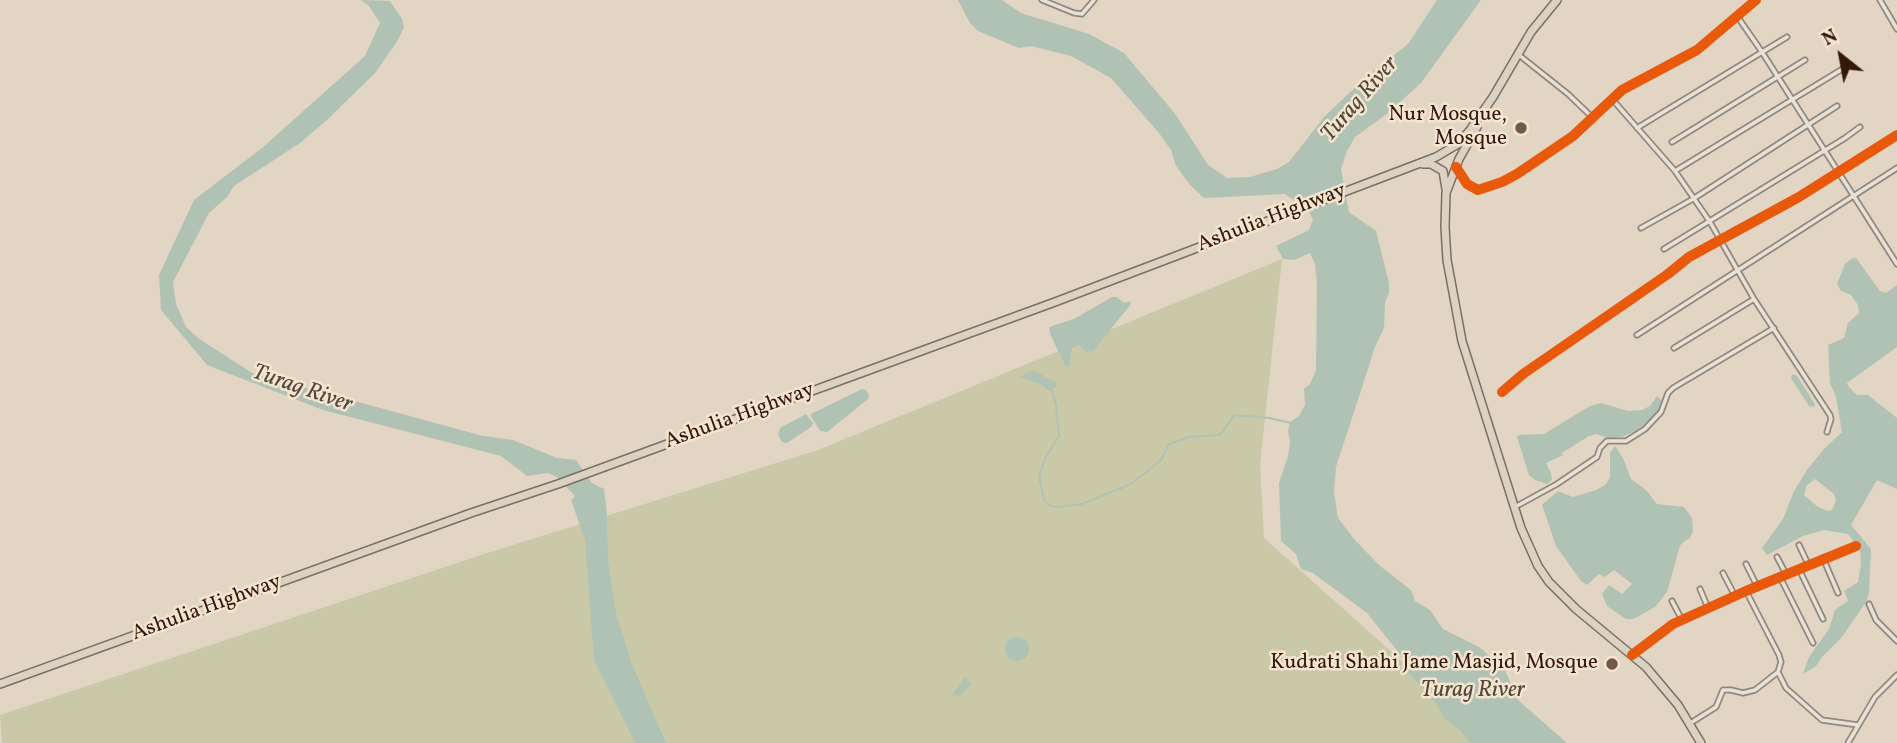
<!DOCTYPE html>
<style>
body{margin:0}
#map{position:relative;width:1897px;height:743px;overflow:hidden;background:#e2d5c3;font-family:Vollkorn,serif}
canvas{display:block}
.north{position:absolute;left:1806px;top:21px;width:70px;height:70px;-webkit-text-stroke:5px #f5e5d0;paint-order:stroke;rotate:329deg;font-size:19px;font-weight:700;line-height:28px;text-align:center;color:#331806}
.north::after{content:'';display:block;margin:auto;width:24px;height:32px;background:#331806;clip-path:polygon(50% 0,100% 100%,50% 72%,0 100%)}
</style>
<div id="map">
<canvas width="1897" height="743"></canvas>
<div class="north">N</div>
</div>
<script>
const g = document.querySelector('canvas').getContext('2d');
g.lineJoin = 'round';
function fill(path, color) {
  g.fillStyle = color;
  g.fill(path, 'evenodd');
}
function shape(rows) {
  const path = new Path2D();
  for (const r of rows) {
    if (r.length === 3) {
      path.moveTo(r[0] + r[2], r[1]);
      path.arc(r[0], r[1], r[2], 0, 2 * Math.PI);
      continue;
    }
    path.moveTo(r[0], r[1]);
    for (let i = 2; i < r.length; i += 2) path.lineTo(r[i], r[i + 1]);
  }
  return path;
}
function strokePath(path, color, width, dash) {
  g.strokeStyle = color;
  g.lineWidth = width;
  g.lineCap = dash ? 'butt' : 'round';
  g.setLineDash(dash || []);
  g.stroke(path);
}
function drawText(font, color, halo, rows, align = 'center') {
  g.font = font + ' Vollkorn,serif';
  g.lineWidth = 5;
  g.setLineDash([]);
  g.textBaseline = 'middle';
  g.strokeStyle = halo;
  g.fillStyle = color;
  for (const [text, x, y, turn = 0] of rows) {
    g.save();
    g.translate(x, y);
    g.rotate((+turn || 0) * Math.PI / 180);
    g.textAlign = isNaN(turn) ? turn : align;
    if (halo) g.strokeText(text, 0, 0);
    g.fillText(text, 0, 0);
    g.restore();
  }
}
const green = shape([
 [1282,259,1260,465,1264,538,1413,671,1475,743,2,743,0,715,484,554,818,450]
]);
const water = shape([
 [361,0,390,1,402,19,404,27,398,40,376,72,327,120,300,143,234,186,227,197,209,213,173,282,176,304,186,327,198,338,252,373,483,436,513,440,557,458,576,460,592,483,604,489,607,513,608,561,616,613,632,664,666,743,635,743,594,660,585,540,571,500,575,496,557,477,548,473,527,476,501,456,323,410,207,365,161,310,159,275,194,200,262,148,365,56,380,23,369,6],
 [958,0,1002,0,1021,13,1089,34,1124,53,1176,115,1208,165,1227,178,1250,177,1277,169,1289,162,1324,117,1364,79,1408,44,1437,0,1481,0,1421,83,1388,113,1355,137,1347,151,1341,169,1349,212,1376,231,1389,283,1389,293,1385,303,1384,328,1375,347,1336,467,1334,492,1338,518,1354,539,1380,566,1411,590,1415,601,1430,610,1443,629,1479,647,1504,668,1518,700,1567,743,1472,743,1468,741,1460,730,1445,719,1435,702,1404,668,1403,658,1367,613,1313,573,1301,569,1296,554,1281,541,1279,483,1288,456,1290,442,1288,431,1290,422,1299,416,1305,405,1304,389,1310,384,1316,370,1317,283,1315,264,1310,253,1294,260,1283,259,1276,246,1309,230,1313,219,1308,210,1285,194,1204,198,1190,185,1176,166,1171,150,1159,133,1111,78,1071,56,1031,46,1019,48,978,31,970,23],
 [1856,258,1880,291,1886,293,1897,285,1897,347,1847,383,1849,387,1857,395,1868,395,1897,418,1897,489,1877,480,1851,525,1871,549,1869,593,1866,602,1842,637,1822,657,1816,666,1803,674,1809,657,1829,629,1835,610,1848,601,1844,591,1858,582,1861,564,1860,549,1848,534,1824,530,1803,536,1767,555,1762,548,1783,519,1794,491,1807,470,1824,449,1842,432,1836,397,1830,383,1828,345,1844,338,1848,323,1859,313,1858,305,1851,295,1841,291,1837,284,1845,264,1851,259],
 [1815,479,1834,494,1836,501,1832,510,1828,511,1818,507,1804,495,1807,485],
 [1112,297,1117,297,1124,303,1130,301,1131,304,1093,351,1086,352,1079,345,1072,348,1069,367,1066,367,1050,334,1049,327,1074,319],
 [1032,370,1055,382,1057,386,1050,391,1040,384,1020,377],
 [1792,374,1797,376,1815,404,1814,407,1809,406,1794,383,1791,378],
 [862,389,866,390,869,396,868,399,827,432,820,431,811,416,811,414],
 [1657,396,1662,401,1659,409,1652,418,1636,431,1622,437,1608,438,1596,434,1589,436,1562,453,1563,455,1546,463,1551,473,1552,480,1547,484,1535,480,1529,475,1517,437,1519,435,1544,434,1590,406,1601,403,1628,411,1642,410,1650,406],
 [806,414,813,423,811,427,787,443,782,442,778,434,780,428],
 [1615,446,1623,458,1631,479,1646,490,1657,504,1684,507,1692,518,1693,531,1690,538,1681,544,1679,549,1667,592,1655,607,1633,619,1626,619,1607,606,1602,594,1609,585,1622,594,1632,584,1614,570,1605,577,1599,574,1587,585,1581,581,1556,546,1542,505,1558,491,1573,497,1596,490,1605,485,1610,478,1610,453],
 [1017,649,12],
 [965,677,971,684,960,696,952,695]
]);
const stream = shape([
 [1051,388,1056,405,1059,436,1045,458,1039,477,1044,500,1050,506,1057,507,1082,504,1131,484,1161,460,1169,444,1189,437,1217,435,1223,432,1234,415,1269,418,1291,423]
]);
const street = shape([
 [1042,0,1074,13,1082,14,1094,0],
 [1880,0,1897,29],
 [1737,16,1762,52,1897,264],
 [1519,55,1568,94,1593,118],
 [1612,99,1675,171,1710,222,1754,299,1830,415,1831,419,1827,432],
 [1637,128,1787,37],
 [1672,142,1805,60],
 [1456,167,1467,184,1478,190,1502,182,1517,174,1573,136,1622,90,1697,50,1756,0],
 [1675,171,1849,65],
 [1641,228,1693,199,1837,106],
 [1664,249,1845,138,1860,127],
 [1637,335,1897,168],
 [1674,348,1754,299],
 [1502,392,1523,374,1668,274,1689,257,1799,197,1897,135],
 [1515,507,1557,484,1597,457,1600,448,1607,441,1626,441,1645,429,1661,412,1668,393,1673,388,1774,328],
 [1799,545,1808,564],
 [1777,557,1786,574],
 [1823,558,1838,593],
 [1746,564,1757,586],
 [1799,569,1823,619],
 [1723,573,1735,596],
 [1780,577,1813,643],
 [1700,589,1708,608],
 [1746,591,1779,655,1781,662,1778,672],
 [1672,601,1682,620],
 [1869,604,1876,620,1897,641],
 [1632,655,1673,624,1746,591,1856,546],
 [1689,724,1716,707,1723,690,1731,690,1743,693,1755,690,1778,672,1786,688,1822,720,1858,725],
 [1848,743,1875,697,1897,675]
]);
const highway = shape([
 [1477,127,1459,159,1446,193,1445,227,1447,260,1462,341,1521,528,1538,566,1549,582,1576,609,1646,667,1678,705,1701,743],
 [1423,164,1431,164,1443,171,1446,189],
 [0,684,471,513,558,484,1055,302,1436,157,1458,144,1470,130,1493,97,1531,32,1557,0]
]);
const cycleway = shape([
 [1456,167,1467,184,1478,190,1502,182,1517,174,1573,136,1622,90,1697,50,1756,0],
 [1502,392,1523,374,1668,274,1689,257,1799,197,1897,135],
 [1632,655,1673,624,1746,591,1856,546]
]);
const markers = [
 [1521,128,7,"#705a48"],
 [1612,664,7,"#705a48"]
];
const poiNames = [
 ["Nur Mosque,",1507,116],
 ["Mosque",1507,140],
 ["Kudrati Shahi Jame Masjid, Mosque",1598,664]
];
const streetNames = [
 ["Ashulia Highway",1272,219,-21],
 ["Ashulia Highway",740,417,-20],
 ["Ashulia Highway",207,609,-20]
];
const waterNames = [
 ["Turag River",1361,100,-49],
 ["Turag River",302,390,19],
 ["Turag River",1473,692]
];
fill(green, '#c9c9a8');
fill(water, '#b0c2b3');
strokePath(stream, '#b0c2b3', 2);
strokePath(street, '#93887c', 7);
strokePath(highway, '#7a6f63', 10);
strokePath(street, '#e8e1d8', 3.5);
strokePath(highway, '#dcd2c3', 7);
strokePath(cycleway, '#e8590c', 10);
for (const [x, y, r, color] of markers) {
  const dot = new Path2D();
  dot.arc(x, y, r, 0, 2 * Math.PI);
  g.fillStyle = color;
  g.fill(dot);
  strokePath(dot, '#f5e5d0', 2.5);
}
drawText('21px', '#331806', '#f5e5d0', poiNames, 'right');
drawText('21px', '#331806', '#f5e5d0', streetNames);
drawText('italic 23px', '#524938', '#f5e5d0', waterNames);
</script>
